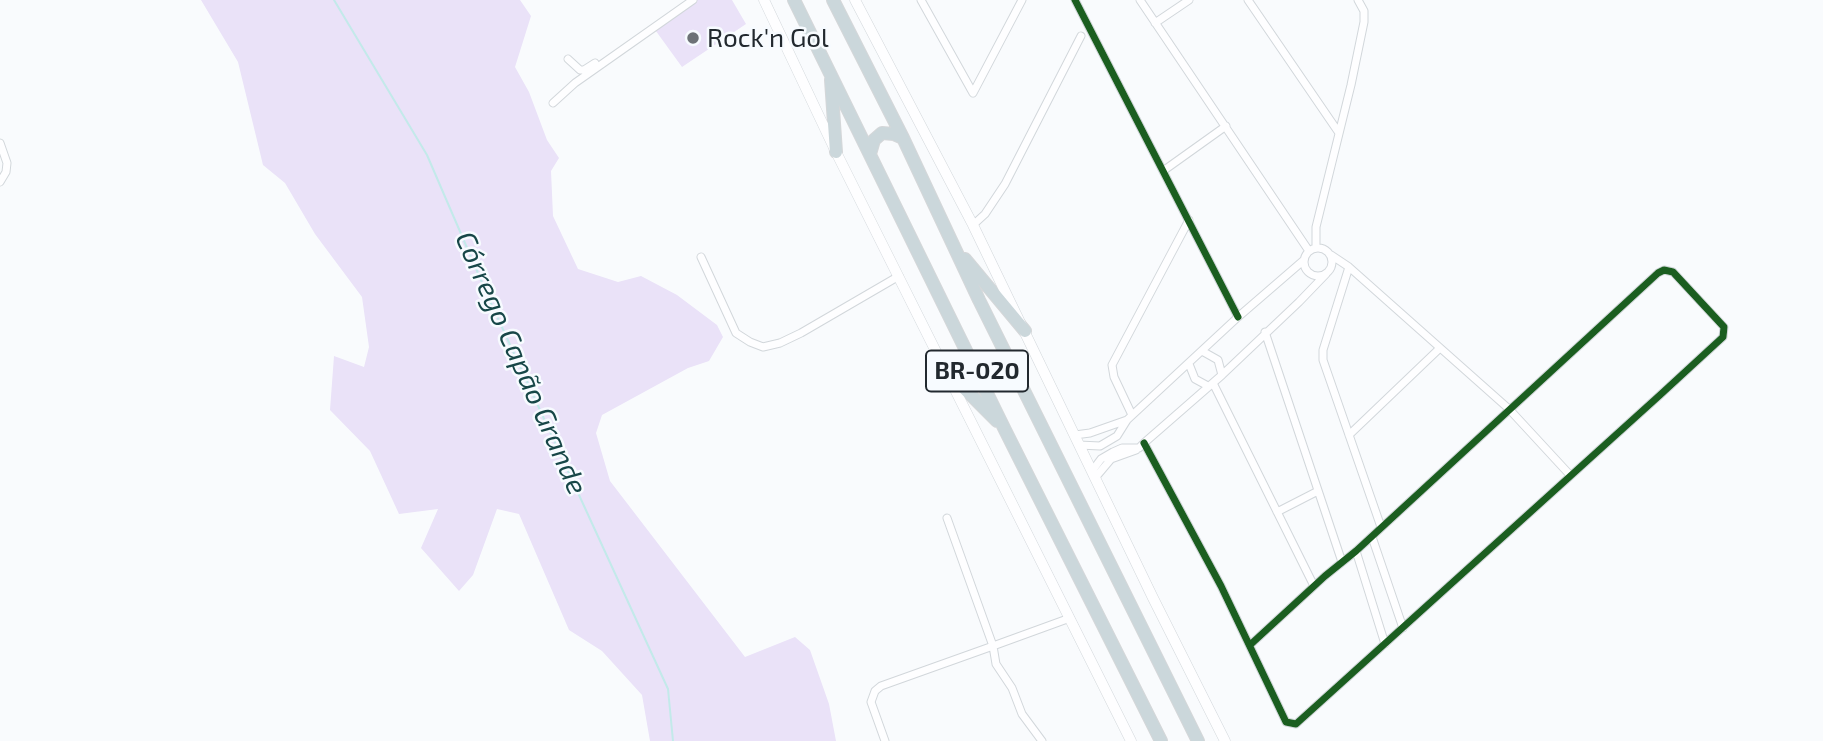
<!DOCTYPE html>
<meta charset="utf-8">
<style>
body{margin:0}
canvas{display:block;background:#f9fbfd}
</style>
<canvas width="1823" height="741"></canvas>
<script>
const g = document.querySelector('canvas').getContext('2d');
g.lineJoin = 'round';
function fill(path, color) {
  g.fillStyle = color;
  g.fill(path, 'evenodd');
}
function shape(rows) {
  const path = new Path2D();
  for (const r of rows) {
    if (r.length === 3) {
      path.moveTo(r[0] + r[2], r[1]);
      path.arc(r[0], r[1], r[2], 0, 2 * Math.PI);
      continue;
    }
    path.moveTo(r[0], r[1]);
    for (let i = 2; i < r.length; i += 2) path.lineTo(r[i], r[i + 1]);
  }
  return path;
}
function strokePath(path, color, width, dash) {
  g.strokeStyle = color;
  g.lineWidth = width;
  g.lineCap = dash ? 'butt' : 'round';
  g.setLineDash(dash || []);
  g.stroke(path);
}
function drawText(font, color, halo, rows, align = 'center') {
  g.font = font + ' "Exo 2",sans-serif';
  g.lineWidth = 5;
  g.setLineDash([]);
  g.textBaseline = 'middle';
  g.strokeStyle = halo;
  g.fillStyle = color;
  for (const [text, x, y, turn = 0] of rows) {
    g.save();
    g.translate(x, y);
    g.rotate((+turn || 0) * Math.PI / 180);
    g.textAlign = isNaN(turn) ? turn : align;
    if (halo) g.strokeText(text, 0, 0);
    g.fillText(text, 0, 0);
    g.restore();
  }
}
const green = shape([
 [201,0,520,0,531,16,515,67,529,92,547,140,559,158,551,171,553,216,578,269,618,282,641,276,677,295,717,325,723,337,709,361,688,368,602,415,596,433,610,481,745,657,795,637,810,650,829,704,836,741,650,741,642,695,602,651,569,630,519,514,497,509,473,575,459,591,421,548,438,509,399,514,370,451,330,410,334,356,364,367,369,347,362,297,315,234,285,183,263,165,238,62],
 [689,0,732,0,746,24,682,67,653,27]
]);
const stream = shape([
 [334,0,427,155,490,301,668,689,673,741]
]);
const street = shape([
 [921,0,973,93],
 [1075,0,1238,317],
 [1140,0,1309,251],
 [1248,0,1339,133],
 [1155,23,1189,0],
 [568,59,580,70,584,70,595,63],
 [973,93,1022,0],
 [553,103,575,83,693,0],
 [0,143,7,163,6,172,0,182],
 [1163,171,1226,126],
 [973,225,985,214,1005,184,1081,36],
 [1318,262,14],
 [1316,248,1316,227,1351,85,1364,22,1364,11,1358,0],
 [1331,255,1349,267,1509,409,1570,475],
 [701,257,736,333,750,342,763,347,780,343,801,333,899,276],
 [1349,267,1323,350,1323,360,1381,527],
 [1265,332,1342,562],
 [1202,351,1218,360,1222,375],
 [1189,364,1195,379,1208,386],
 [1213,383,1314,586],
 [1132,415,1114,377,1112,365,1189,220],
 [1075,435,1090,433,1127,420],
 [1349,435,1440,348],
 [1144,443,1221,586,1286,722,1296,724,1660,395,1723,337,1724,327,1673,272,1664,270,1658,273,1356,551,1325,576,1250,645],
 [1079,445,1100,446,1117,436,1127,420,1238,317,1304,260],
 [1092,471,1101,459,1113,452,1122,448,1139,448,1144,443,1222,375,1299,302,1326,274],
 [1095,478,1111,459,1136,450],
 [1277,512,1318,491],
 [947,518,993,646,1070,618],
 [1372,537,1403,628],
 [1356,551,1385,644],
 [885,741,871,702,875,691,881,686,993,646,996,664,1012,688,1022,714,1042,741]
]);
const secondary = shape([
 [764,0,836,152,1131,741],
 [855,0,973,225,1153,598,1225,741]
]);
const highway = shape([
 [794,0,1005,430,1161,741],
 [833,0,903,138,979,300,1198,741],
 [831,80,836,152],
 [870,154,874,140,882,133,894,134,903,138],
 [965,259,1025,331],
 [945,369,997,421]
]);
const cycleway = shape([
 [1075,0,1238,317],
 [1144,443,1221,586,1286,722,1296,724,1660,395,1723,337,1724,327,1673,272,1664,270,1658,273,1356,551,1325,576,1250,645]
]);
const markers = [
 [693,38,7,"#6d7277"]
];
const shields = [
 [977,371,102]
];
const shieldNames = [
 ["BR-020",977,371]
];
const poiNames = [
 ["Rock'n Gol",707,38]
];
const waterNames = [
 ["Córrego Capão Grande",521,363,66]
];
fill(green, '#eae2f8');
strokePath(stream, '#c3eaea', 2);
strokePath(street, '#d2d7db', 9);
strokePath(secondary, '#d2d7db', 11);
strokePath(highway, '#d5d7d9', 14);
strokePath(street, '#fefeff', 7);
strokePath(secondary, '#fefeff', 10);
strokePath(highway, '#cbd7db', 12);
strokePath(cycleway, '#1b5e20', 7);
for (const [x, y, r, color] of markers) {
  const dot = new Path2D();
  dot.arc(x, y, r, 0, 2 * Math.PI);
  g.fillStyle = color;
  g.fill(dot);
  strokePath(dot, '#f7fbff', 2.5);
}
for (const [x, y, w] of shields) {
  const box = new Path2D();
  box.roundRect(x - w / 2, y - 20.5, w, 41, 5);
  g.fillStyle = '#f7fbff';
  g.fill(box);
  strokePath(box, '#22292f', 2);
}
drawText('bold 24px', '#22292f', null, shieldNames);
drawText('26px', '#22292f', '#f7fbff', poiNames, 'left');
drawText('italic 28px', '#174748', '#f7fbff', waterNames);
</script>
